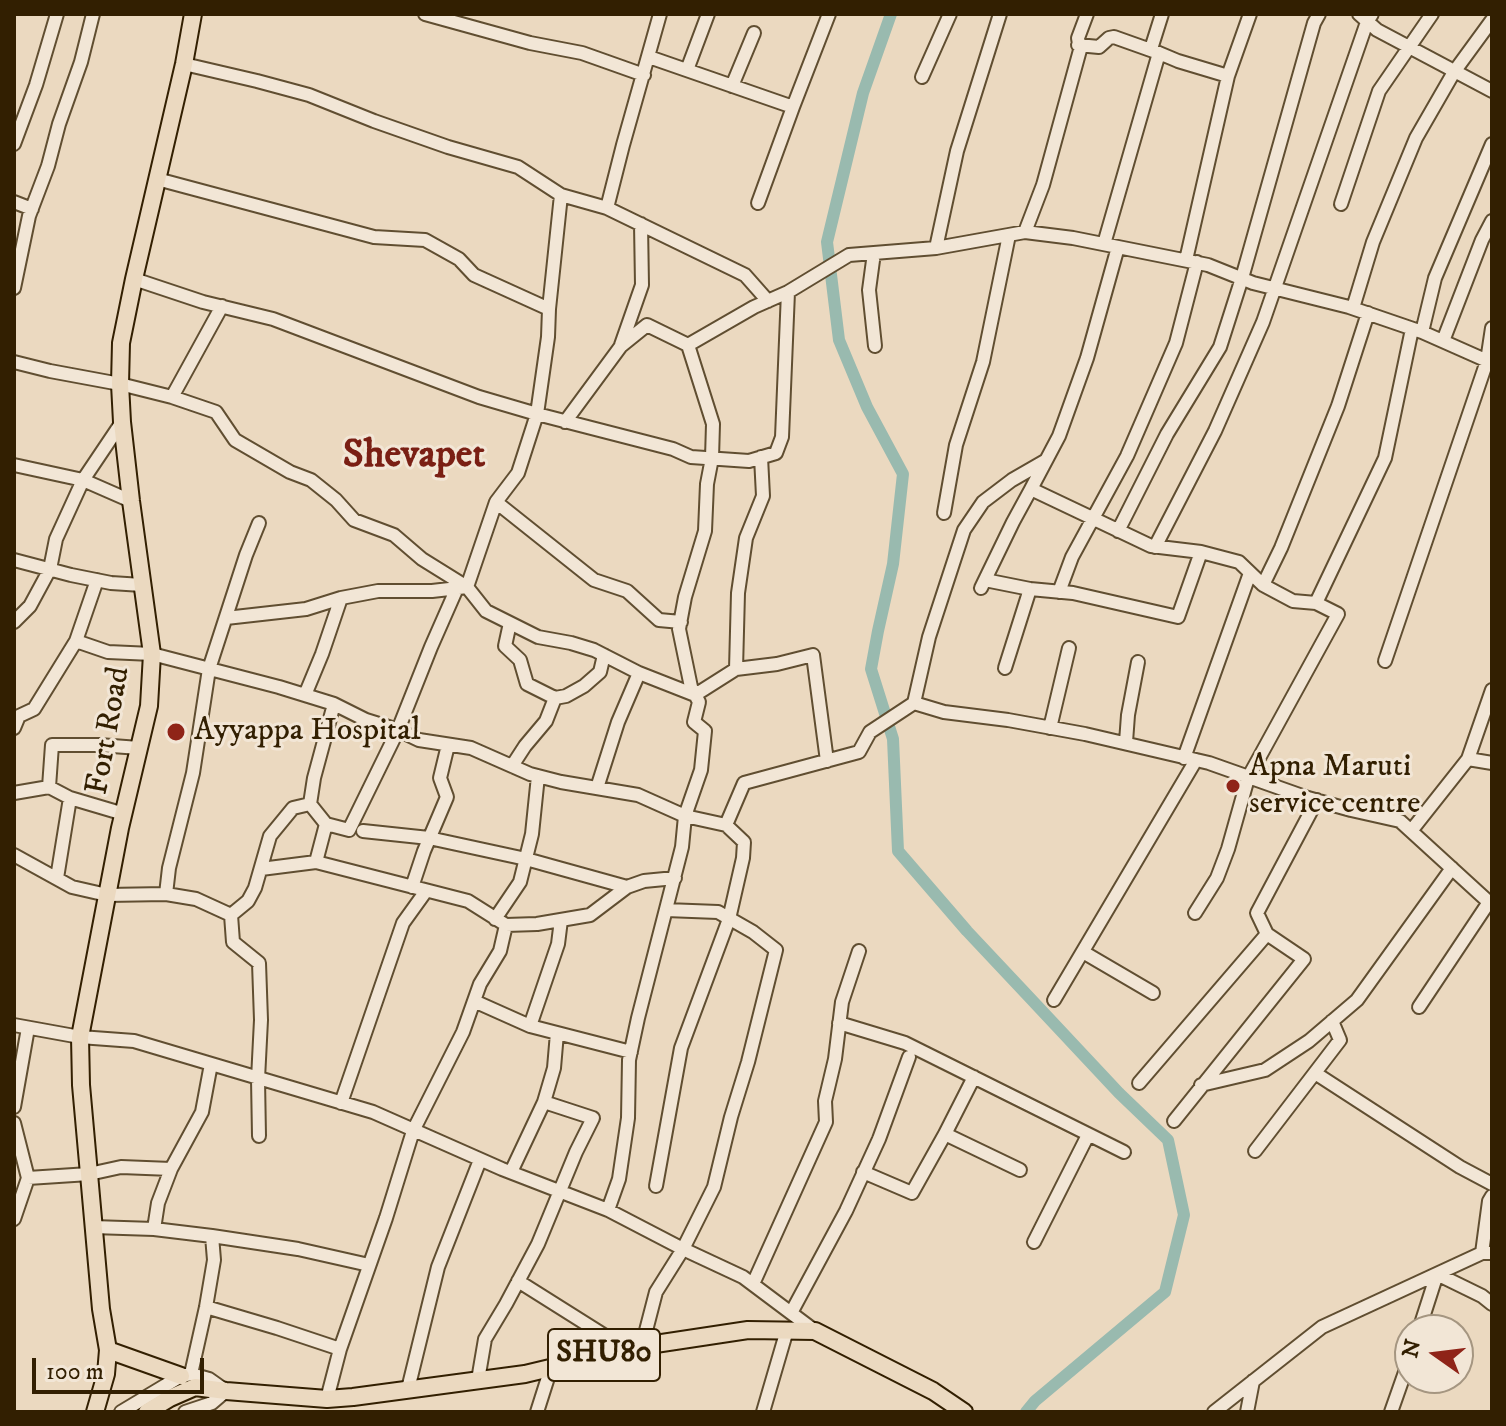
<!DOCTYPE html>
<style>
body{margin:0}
#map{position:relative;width:1506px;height:1426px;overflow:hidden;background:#ebd9c0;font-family:"IM FELL DW Pica",serif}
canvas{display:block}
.frame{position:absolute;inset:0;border:16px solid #321f01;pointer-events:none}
.north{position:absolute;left:1394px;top:1314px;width:80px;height:80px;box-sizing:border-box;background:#f2e6d6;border:2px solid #a59681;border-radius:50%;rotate:284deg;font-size:22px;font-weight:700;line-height:32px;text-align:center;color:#321f01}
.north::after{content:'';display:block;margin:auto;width:28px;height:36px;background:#8f2418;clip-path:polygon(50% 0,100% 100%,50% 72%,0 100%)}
.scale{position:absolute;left:32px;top:1358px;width:172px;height:36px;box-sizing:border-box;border:4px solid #321f01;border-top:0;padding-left:10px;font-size:24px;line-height:28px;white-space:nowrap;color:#321f01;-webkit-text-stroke:6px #f2e6d6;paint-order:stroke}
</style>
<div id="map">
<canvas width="1506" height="1426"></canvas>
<div class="frame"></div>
<div class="north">N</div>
<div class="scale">100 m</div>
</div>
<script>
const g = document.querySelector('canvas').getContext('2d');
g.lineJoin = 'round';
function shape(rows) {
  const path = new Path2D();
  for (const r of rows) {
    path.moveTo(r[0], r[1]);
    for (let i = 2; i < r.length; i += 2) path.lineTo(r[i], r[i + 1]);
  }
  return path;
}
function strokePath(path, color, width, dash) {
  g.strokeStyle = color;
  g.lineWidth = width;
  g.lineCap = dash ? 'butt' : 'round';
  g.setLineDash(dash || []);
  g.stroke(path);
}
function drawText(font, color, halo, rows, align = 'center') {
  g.font = font + ' "IM FELL DW Pica",serif';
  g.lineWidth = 6;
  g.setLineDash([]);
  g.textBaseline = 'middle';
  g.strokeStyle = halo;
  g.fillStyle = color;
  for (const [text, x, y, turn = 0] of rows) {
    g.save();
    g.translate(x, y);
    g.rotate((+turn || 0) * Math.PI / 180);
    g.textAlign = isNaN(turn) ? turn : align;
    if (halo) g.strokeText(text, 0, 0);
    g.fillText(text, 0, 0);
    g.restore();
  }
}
const canal = shape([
 [891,14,863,93,827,242,839,340,867,407,903,474,893,564,878,631,871,669,893,739,898,851,967,931,1030,998,1119,1093,1168,1140,1184,1215,1165,1292,1035,1401,1026,1412]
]);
const minor = shape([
 [425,14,530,43,582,53,644,75],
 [1359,14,1377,30,1492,91],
 [1078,45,1099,47,1109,38,1114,37,1159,53,1104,244],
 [1151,49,1162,14],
 [1159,53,1178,61,1228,76],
 [649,57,793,107],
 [184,64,257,81,309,95,374,121,448,147,518,167,561,195,549,309,548,337,537,414,673,449,691,457,749,461,776,453,782,437,788,292],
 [687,70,708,14],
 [922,77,950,14],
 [732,86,754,33],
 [14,144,36,85,57,14],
 [157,179,374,237,425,240,459,259,474,275,549,309],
 [561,195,607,208,623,145,660,14],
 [14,202,32,209],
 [758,203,793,107,829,14],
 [1341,204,1379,91,1432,14],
 [607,208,745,275,768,301],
 [1025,232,1043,185,1080,50,1078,38,1087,14],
 [1118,247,1087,358,1059,436,1031,489,1151,546,1201,552,1239,562,1263,585],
 [936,248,957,151,1000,14],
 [874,253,869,290,875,346],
 [1186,260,1228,76,1250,14],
 [134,279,203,302,273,319,479,397,537,414,518,473,496,502],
 [14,288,29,216,48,166,59,124,81,62,93,14],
 [1353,308,1373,242,1416,138,1454,72,1492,20],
 [1422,332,1435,278,1492,144],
 [1443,341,1482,240,1492,221],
 [621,345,642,285,641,224],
 [688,345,754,307,788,292,849,255,936,248,1025,232,1073,238,1208,265,1253,283,1349,307,1422,332,1492,363],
 [14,362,50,371,120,384,172,397,216,412,235,440,290,472,311,480,336,500,354,520,394,535,422,559,467,587,496,502,594,580,627,591,659,620,681,622],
 [172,397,222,306],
 [565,422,621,346,647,325,688,345,713,424,712,458,707,484,705,531,685,597,679,629,691,687,699,702,694,722,705,731,701,770,685,816,682,847,638,1018,629,1060,628,1118,619,1179,608,1210],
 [14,465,83,480,131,501],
 [944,513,956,445,983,362,1009,235],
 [259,523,246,555,209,669,193,773,169,868,166,894,196,899,231,915,233,942,259,963,261,1020,258,1079,259,1136],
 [1118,531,1167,434,1220,347,1242,278,1314,23,1319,14],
 [1155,547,1215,431,1263,322,1367,22,1372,14],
 [14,560,71,575,111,583,142,585],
 [985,580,1030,589,1073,593,1178,617,1201,552],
 [981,588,1013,522,1031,489],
 [1059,592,1072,557,1127,456,1176,343,1197,262],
 [1316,603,1293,601,1263,585,1281,548,1338,406,1368,313],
 [226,618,306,609,341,598,378,591,432,591,467,587,486,611,538,637,571,643,594,650,639,673,695,695,736,669,777,664,813,655,827,761],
 [14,622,30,606,50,569,56,539,83,480,122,422],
 [510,623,505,646,520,660,527,684,555,698],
 [76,641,108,652,152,654,279,687,334,704,366,720,398,730,419,740,471,748,530,774,561,782,638,795,685,816,726,825,744,783,859,752,870,732,914,703,944,712,1008,720,1085,734,1209,763,1308,798,1351,810,1400,821,1492,905],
 [1385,661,1487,361,1492,328],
 [1005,668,1030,589],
 [736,669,738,593,746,538,763,496,761,457],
 [305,695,322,654,341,598],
 [914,703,929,637,964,530,983,502,1012,480,1045,461],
 [14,728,19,716,34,709,76,641,97,580],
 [1050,728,1069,648],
 [1126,742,1128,715,1138,662],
 [1184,758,1250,573],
 [1468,759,1492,763],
 [512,766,525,746,546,721,555,698,566,696,584,686,600,672,604,655],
 [49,787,52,745,99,745,139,748],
 [597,788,618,722,639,673],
 [14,793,49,787,70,798,124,814],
 [326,824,349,830,398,730,431,647,457,588],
 [363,831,429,838,526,859,627,887],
 [1411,831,1468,759,1492,690],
 [14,855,72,887,107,895,166,894],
 [261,869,316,862],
 [57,878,70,798],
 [412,887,424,851,447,797,440,778,448,745],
 [1195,913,1217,878,1228,849,1248,778,1338,614,1316,603,1385,458,1412,329],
 [231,915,248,901,255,888,270,836,293,808,310,804],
 [495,919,520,882,532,834,538,776],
 [561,920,558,944,530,1026,631,1052],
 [506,925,537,924,590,915,627,887,644,881,675,878],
 [1083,952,1153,993],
 [1054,1000,1196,760],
 [474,1001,530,1026],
 [1419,1007,1489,902],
 [839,1023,905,1043,1124,1152],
 [14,1025,80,1037,134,1041,373,1112,502,1169,608,1210,683,1249,743,1277,815,1331],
 [1315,1073,1460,1167,1492,1184],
 [1139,1083,1267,934,1257,913,1317,800],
 [1201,1085,1265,1070,1309,1041,1357,1000,1452,868],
 [341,1103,403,923,426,891],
 [14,1107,28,1028],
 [1174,1121,1304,959,1267,934],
 [14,1123,28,1178,14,1219],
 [945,1134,1020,1170],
 [1255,1151,1340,1040,1332,1021],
 [511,1172,544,1102,554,1068,557,1033],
 [863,1172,912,1193,945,1134,974,1077],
 [28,1178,89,1174,121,1167,171,1169],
 [656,1186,681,1048,729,919,743,858,744,842,726,825],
 [93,1227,154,1229,212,1236,214,1260,206,1307,191,1374],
 [154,1229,158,1203,171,1169,202,1112,211,1064],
 [212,1236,298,1249,369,1265],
 [1034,1242,1088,1135],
 [1482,1253,1489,1201,1492,1196],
 [518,1281,626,1349],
 [753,1284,826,1122,825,1101,835,1059,842,1002,859,951],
 [206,1307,277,1328,340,1349],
 [791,1313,846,1211,879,1139,909,1057],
 [1419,1330,1437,1274,1482,1296,1492,1304],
 [642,1346,656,1292,683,1249,714,1187,731,1117,748,1062,776,950,753,932,718,912,666,910],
 [478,1380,485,1339,506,1304,538,1244,576,1152,593,1118,544,1102],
 [408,1389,438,1267,480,1160],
 [327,1399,340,1349,386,1218,413,1131,463,1032,480,984,500,951,506,925,468,901,316,862,326,824,310,804,314,778,334,704],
 [121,1412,181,1376,191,1374,209,1379,226,1391,212,1403,185,1412],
 [537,1412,551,1368],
 [763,1412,787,1330],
 [1214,1412,1322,1327,1482,1253,1492,1253],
 [1247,1412,1253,1381],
 [1391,1412,1410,1358]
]);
const major = shape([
 [108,1350,181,1376],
 [95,1412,106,1374,108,1350,101,1309,89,1174,81,1085,80,1037,120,828,149,706,152,654,131,501,122,422,120,384,121,343,134,279,184,64,193,14],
 [147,1412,170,1398,195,1387,226,1391,327,1399,353,1397,525,1374,642,1346,748,1330,815,1331,933,1391,964,1412]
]);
const markers = [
 [176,732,10,"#8f2418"],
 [1233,786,8,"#8f2418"]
];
const shields = [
 [604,1355,112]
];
const shieldNames = [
 ["SHU80",604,1355]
];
const streetNames = [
 ["Fort Road",110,731,-80]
];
const poiNames = [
 ["Ayyappa Hospital",194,732],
 ["Apna Maruti",1249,768],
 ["service centre",1249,805]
];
const districtNames = [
 ["Shevapet",414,458]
];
strokePath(canal, '#99baaf', 12);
strokePath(minor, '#604e31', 16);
strokePath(major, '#321f01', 20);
strokePath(minor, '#f2e6d6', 12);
strokePath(major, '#ebd9c0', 16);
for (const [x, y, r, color] of markers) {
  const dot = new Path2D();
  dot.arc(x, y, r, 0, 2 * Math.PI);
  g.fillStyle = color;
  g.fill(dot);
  strokePath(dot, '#f2e6d6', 3);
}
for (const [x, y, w] of shields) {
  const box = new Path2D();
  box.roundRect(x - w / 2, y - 26, w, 52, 6);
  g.fillStyle = '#f2e6d6';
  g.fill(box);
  strokePath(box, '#321f01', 2);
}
drawText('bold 30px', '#321f01', null, shieldNames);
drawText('32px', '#321f01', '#f2e6d6', streetNames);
drawText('32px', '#321f01', '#f2e6d6', poiNames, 'left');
drawText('bold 40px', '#7a1f14', '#f2e6d6', districtNames);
</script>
